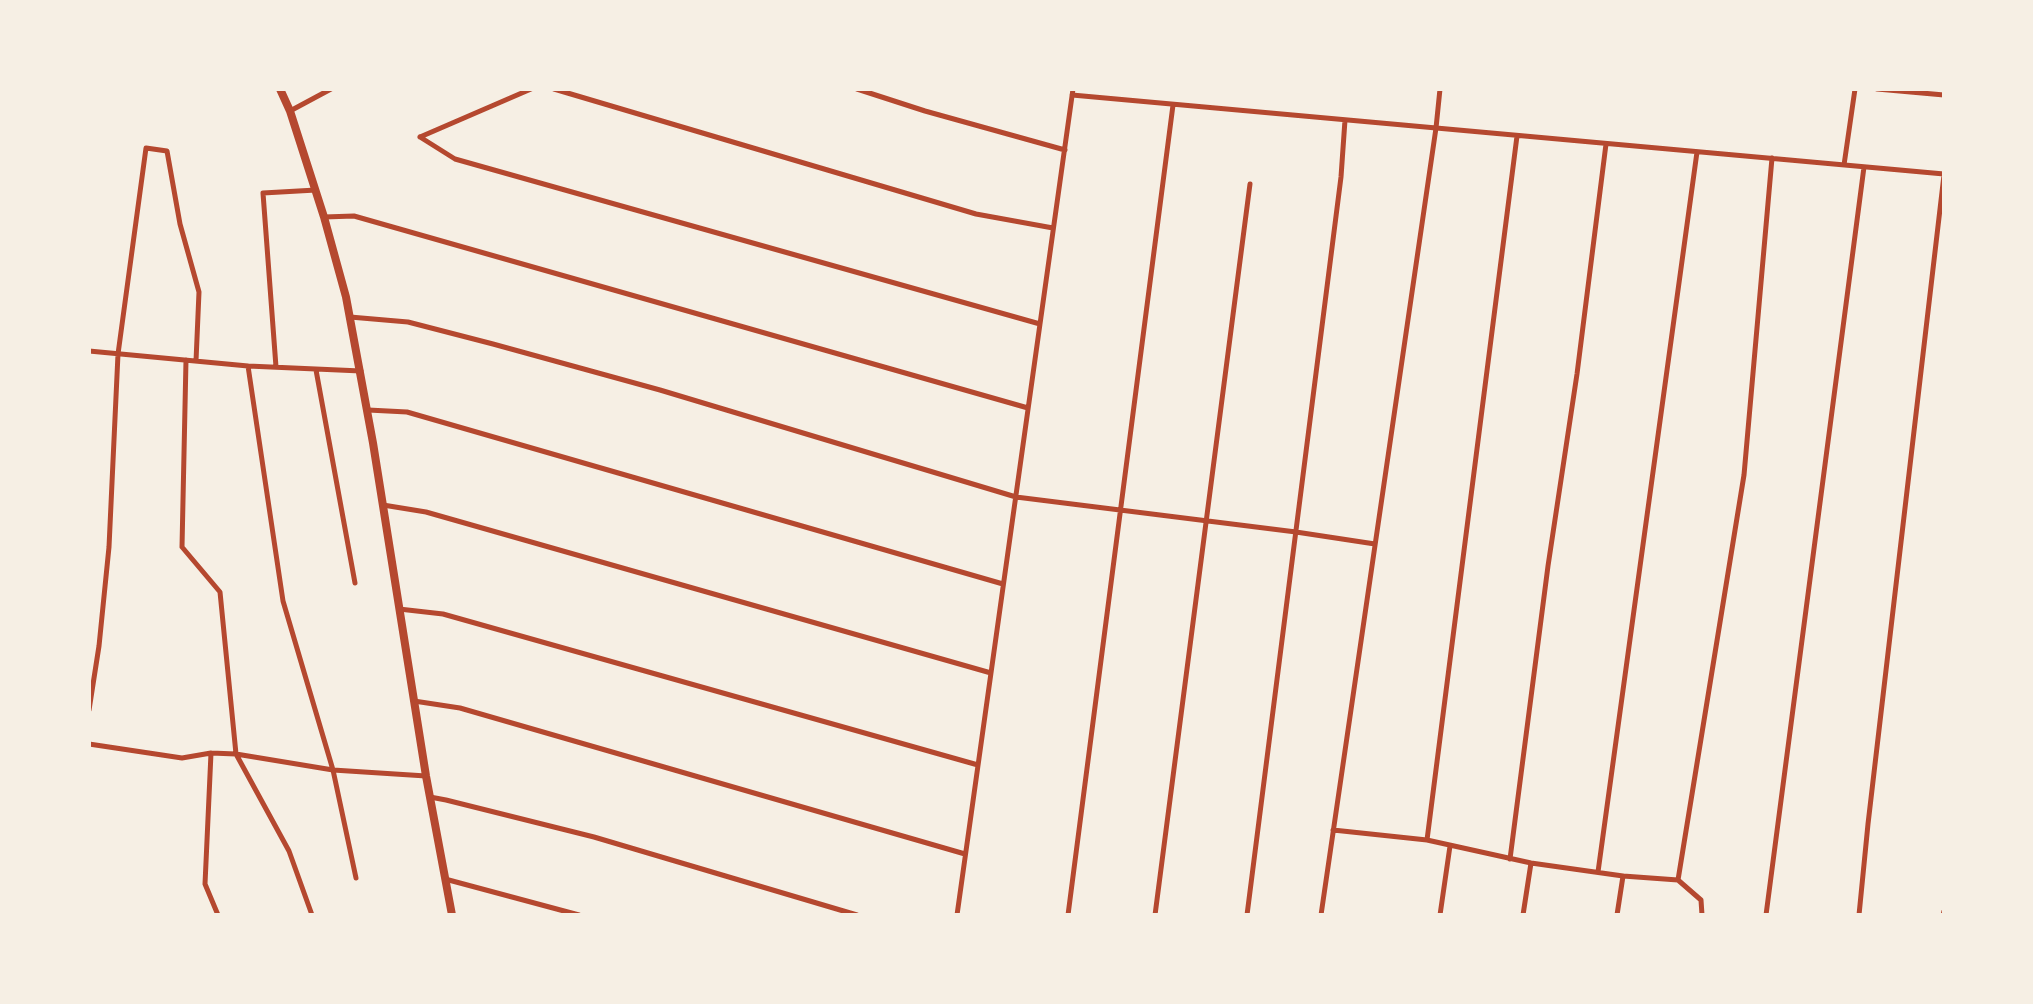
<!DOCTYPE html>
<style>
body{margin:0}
#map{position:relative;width:2033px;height:1004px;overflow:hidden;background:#f6efe4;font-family:"Source Sans 3",sans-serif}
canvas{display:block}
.frame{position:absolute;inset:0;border:91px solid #f6efe4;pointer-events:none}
</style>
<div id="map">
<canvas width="2033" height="1004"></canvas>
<div class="frame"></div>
</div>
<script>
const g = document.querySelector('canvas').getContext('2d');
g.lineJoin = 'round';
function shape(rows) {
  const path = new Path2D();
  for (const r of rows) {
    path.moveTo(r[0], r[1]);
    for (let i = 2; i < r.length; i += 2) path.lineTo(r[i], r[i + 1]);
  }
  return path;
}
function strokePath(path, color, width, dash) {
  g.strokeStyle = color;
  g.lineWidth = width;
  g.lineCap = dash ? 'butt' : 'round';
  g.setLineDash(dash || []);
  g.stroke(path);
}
const minor = shape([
 [554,89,976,214,1053,228],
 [857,89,925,111,1065,150],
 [1877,89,1944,95],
 [1072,95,1944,174],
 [290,111,331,89],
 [420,137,455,159,1040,324],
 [420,137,531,89],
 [1844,165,1855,89],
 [324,217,354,216,1028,408],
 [350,317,408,322,493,344,660,390,1016,497,1296,532,1375,544],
 [89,351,248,366,361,371],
 [186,360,182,547,220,592,236,754,289,851,312,915],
 [248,366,283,601,333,770,356,878],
 [276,367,263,193,316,190],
 [316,370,355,583],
 [368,410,407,412,1003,584],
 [383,505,426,512,991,673],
 [399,609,443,614,978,765],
 [414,701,460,708,965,854],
 [89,710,99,646,109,547,118,354,146,148,167,151,180,224,199,292,196,361],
 [89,744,182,758,211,753,236,754,333,770,426,776],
 [211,753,205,884,218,915],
 [430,797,446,800,594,837,857,915],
 [1333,830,1427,840,1531,863,1623,876,1678,880,1701,900,1702,915],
 [1427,840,1517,136],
 [1510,859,1548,566,1577,374,1606,144],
 [1598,872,1697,152],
 [445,879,579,915],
 [1678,880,1744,475,1772,158],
 [957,915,1073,89],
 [1068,915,1173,105],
 [1155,915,1250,184],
 [1247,915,1341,177,1345,120],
 [1321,915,1436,128,1440,89],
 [1440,915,1450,846],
 [1523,915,1531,863],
 [1617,915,1623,876],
 [1766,915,1864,167],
 [1859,915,1868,824,1944,175],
 [1943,915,1944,911]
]);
const secondary = shape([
 [280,89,290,111,324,217,346,297,373,443,426,776,452,915]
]);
strokePath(minor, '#b5482f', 5);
strokePath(secondary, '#b5482f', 8);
</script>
